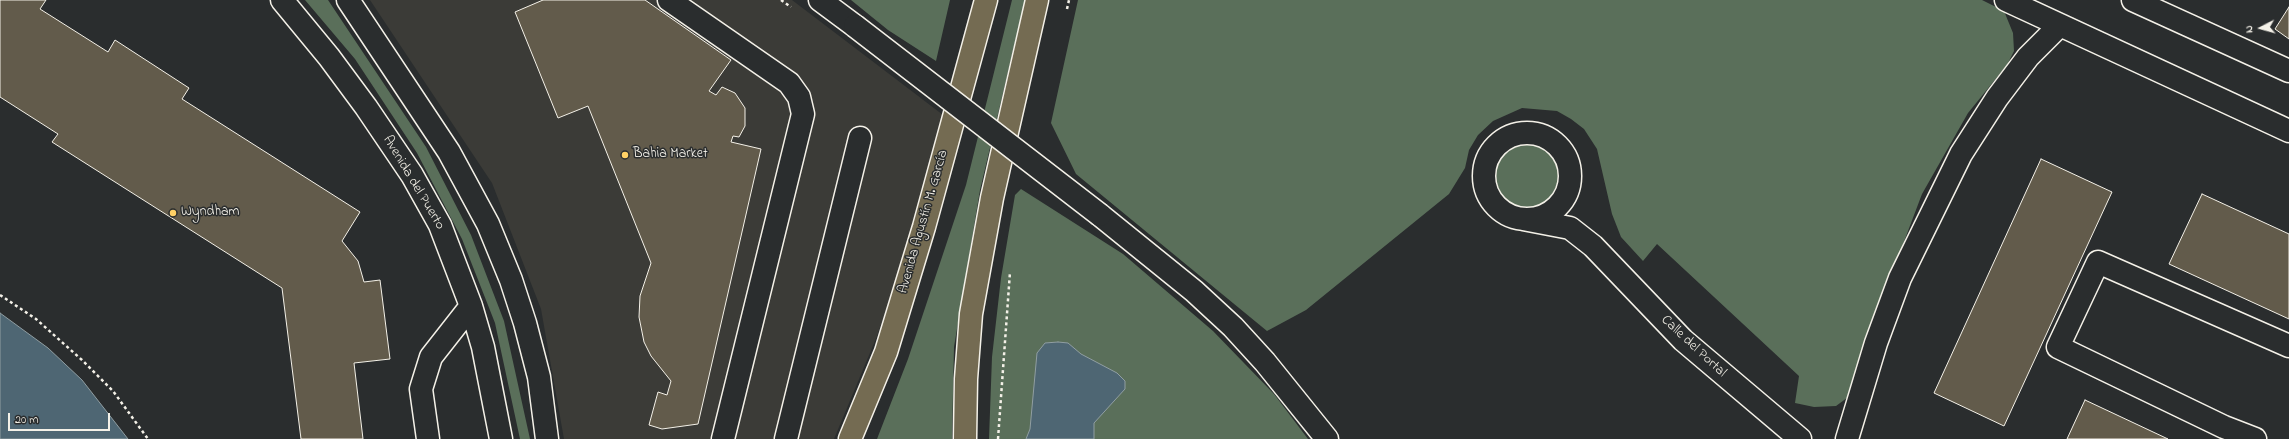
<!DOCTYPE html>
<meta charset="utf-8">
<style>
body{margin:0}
#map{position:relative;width:2289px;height:439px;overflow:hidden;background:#2a2d2e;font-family:"Indie Flower",sans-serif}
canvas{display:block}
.north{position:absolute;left:2241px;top:8px;width:40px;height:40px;-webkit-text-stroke:3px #2a2d2e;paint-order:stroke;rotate:264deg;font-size:11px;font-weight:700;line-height:16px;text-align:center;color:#f4f1e8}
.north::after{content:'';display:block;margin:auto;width:14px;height:18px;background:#f4f1e8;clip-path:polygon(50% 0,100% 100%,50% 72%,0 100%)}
.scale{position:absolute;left:8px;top:413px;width:102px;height:18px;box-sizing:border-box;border:2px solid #f4f1e8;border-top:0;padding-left:5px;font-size:12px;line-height:14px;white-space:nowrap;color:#f4f1e8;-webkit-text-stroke:3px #2a2d2e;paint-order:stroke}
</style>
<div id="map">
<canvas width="2289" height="439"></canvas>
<div class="north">N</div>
<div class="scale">20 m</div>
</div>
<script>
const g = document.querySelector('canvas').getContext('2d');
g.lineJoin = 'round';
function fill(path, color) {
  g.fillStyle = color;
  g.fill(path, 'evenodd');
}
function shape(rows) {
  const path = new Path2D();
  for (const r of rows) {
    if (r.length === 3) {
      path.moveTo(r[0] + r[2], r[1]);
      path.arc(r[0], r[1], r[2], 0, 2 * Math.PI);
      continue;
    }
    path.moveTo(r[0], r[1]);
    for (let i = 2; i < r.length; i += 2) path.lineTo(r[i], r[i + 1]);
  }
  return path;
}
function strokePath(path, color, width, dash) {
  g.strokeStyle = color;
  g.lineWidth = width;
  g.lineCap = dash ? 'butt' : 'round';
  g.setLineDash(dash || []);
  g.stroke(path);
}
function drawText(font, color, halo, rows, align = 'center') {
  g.font = font + ' "Indie Flower",sans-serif';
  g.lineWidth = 3;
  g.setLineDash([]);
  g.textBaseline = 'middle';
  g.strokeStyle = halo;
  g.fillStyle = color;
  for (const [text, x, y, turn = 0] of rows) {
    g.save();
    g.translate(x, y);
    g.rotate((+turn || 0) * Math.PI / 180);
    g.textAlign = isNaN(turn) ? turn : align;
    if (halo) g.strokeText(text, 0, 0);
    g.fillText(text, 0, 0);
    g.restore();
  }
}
const built = shape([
 [370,0,792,0,947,118,918,216,877,336,834,439,564,439,541,309,492,183]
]);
const green = shape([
 [305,0,328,0,426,147,471,235,504,321,530,439,520,439,495,323,462,239,417,153,355,59],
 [851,0,950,0,936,61,888,30],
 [1012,0,1025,0,980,190,954,347,952,439,877,439,908,359,966,185],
 [1078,0,1982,0,2004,11,2013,33,2014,51,2007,65,1968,113,1922,194,1858,363,1851,395,1836,406,1814,407,1795,403,1799,376,1657,244,1643,261,1621,237,1612,214,1597,149,1584,129,1571,119,1557,111,1522,108,1493,121,1478,135,1469,150,1465,168,1449,194,1306,310,1267,331,1076,174,1051,123],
 [1527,176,31],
 [1021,189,1123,254,1213,331,1274,394,1308,439,989,439,992,357,1001,278,1015,195]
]);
const water = shape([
 [0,313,48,348,82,380,128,439,0,439,0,313],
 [1058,342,1068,343,1081,354,1117,373,1125,381,1125,389,1094,423,1094,439,1026,439,1030,429,1037,353,1045,343,1058,342]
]);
const building = shape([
 [0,0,46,0,40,9,108,52,115,40,189,88,182,99,360,212,342,241,358,261,364,282,380,280,390,359,354,363,363,439,301,439,282,288,52,142,58,134,0,97,0,0],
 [543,0,645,0,731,60,709,91,716,95,722,87,735,93,745,108,745,126,739,137,733,136,731,142,761,149,698,424,662,429,649,425,658,392,667,395,671,381,651,356,644,342,639,317,640,296,651,263,588,106,558,118,515,12,543,0],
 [2289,7,2289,39,2275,29,2289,7],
 [2041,159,2112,192,2004,426,1934,393,2041,159],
 [2202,194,2289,234,2289,319,2169,264,2202,194],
 [2085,400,2168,439,2067,439,2085,400]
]);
const path = shape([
 [781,0,791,7],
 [1067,9,1069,0],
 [0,295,36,319,82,360,113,391,148,439],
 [998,439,1010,272]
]);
const minor = shape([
 [282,0,329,57,366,107,412,175,440,225,471,306,483,347,501,439],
 [348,0,449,152,488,224,511,280,525,323,539,377,547,439],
 [669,0,789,83,799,97,803,114,723,439],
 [820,0,855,26],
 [2006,0,2289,131],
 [2133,0,2289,71],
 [1527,176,43],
 [1100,215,1194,291,1233,327,1265,362,1327,439],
 [1523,219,1570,228,1593,246,1683,340,1800,439],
 [428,439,421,389,431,357,471,306],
 [786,439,860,138],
 [1847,439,1876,343,1900,278,1961,154,1997,98,2028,57,2059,26],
 [2255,439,2224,427,2058,347,2098,262,2289,346]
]);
const major = shape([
 [850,439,886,352,924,227,986,0],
 [965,439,966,379,971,314,992,198,1037,0]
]);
const minorBridge = shape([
 [855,26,1100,215]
]);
const markers = [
 [625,155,4,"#ffd166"],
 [173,213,4,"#ffd166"]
];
const poiNames = [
 ["Bahia Market",633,155],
 ["Wyndham",181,213]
];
const streetNames = [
 ["Avenida del Puerto",413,183,59],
 ["Avenida Agustín M. García",924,222,-74],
 ["Calle del Portal",1693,347,43]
];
fill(built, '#3b3b37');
fill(green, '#5a6f5a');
fill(water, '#4e6673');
strokePath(water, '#909ea2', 1);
fill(building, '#625b4b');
strokePath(building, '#f4f1e8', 1);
strokePath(minor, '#f4f1e8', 25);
strokePath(major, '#f4f1e8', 25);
strokePath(path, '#f4f1e8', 2.5, [3, 3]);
strokePath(minor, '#2a2d2e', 22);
strokePath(major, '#746b52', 22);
strokePath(minorBridge, '#f4f1e8', 25, []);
strokePath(minorBridge, '#2a2d2e', 22);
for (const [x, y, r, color] of markers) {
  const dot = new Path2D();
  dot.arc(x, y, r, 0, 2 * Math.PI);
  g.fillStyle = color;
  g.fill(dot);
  strokePath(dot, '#2a2d2e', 1.5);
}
drawText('14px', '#f4f1e8', '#2a2d2e', poiNames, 'left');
drawText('14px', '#f4f1e8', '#2a2d2e', streetNames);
</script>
